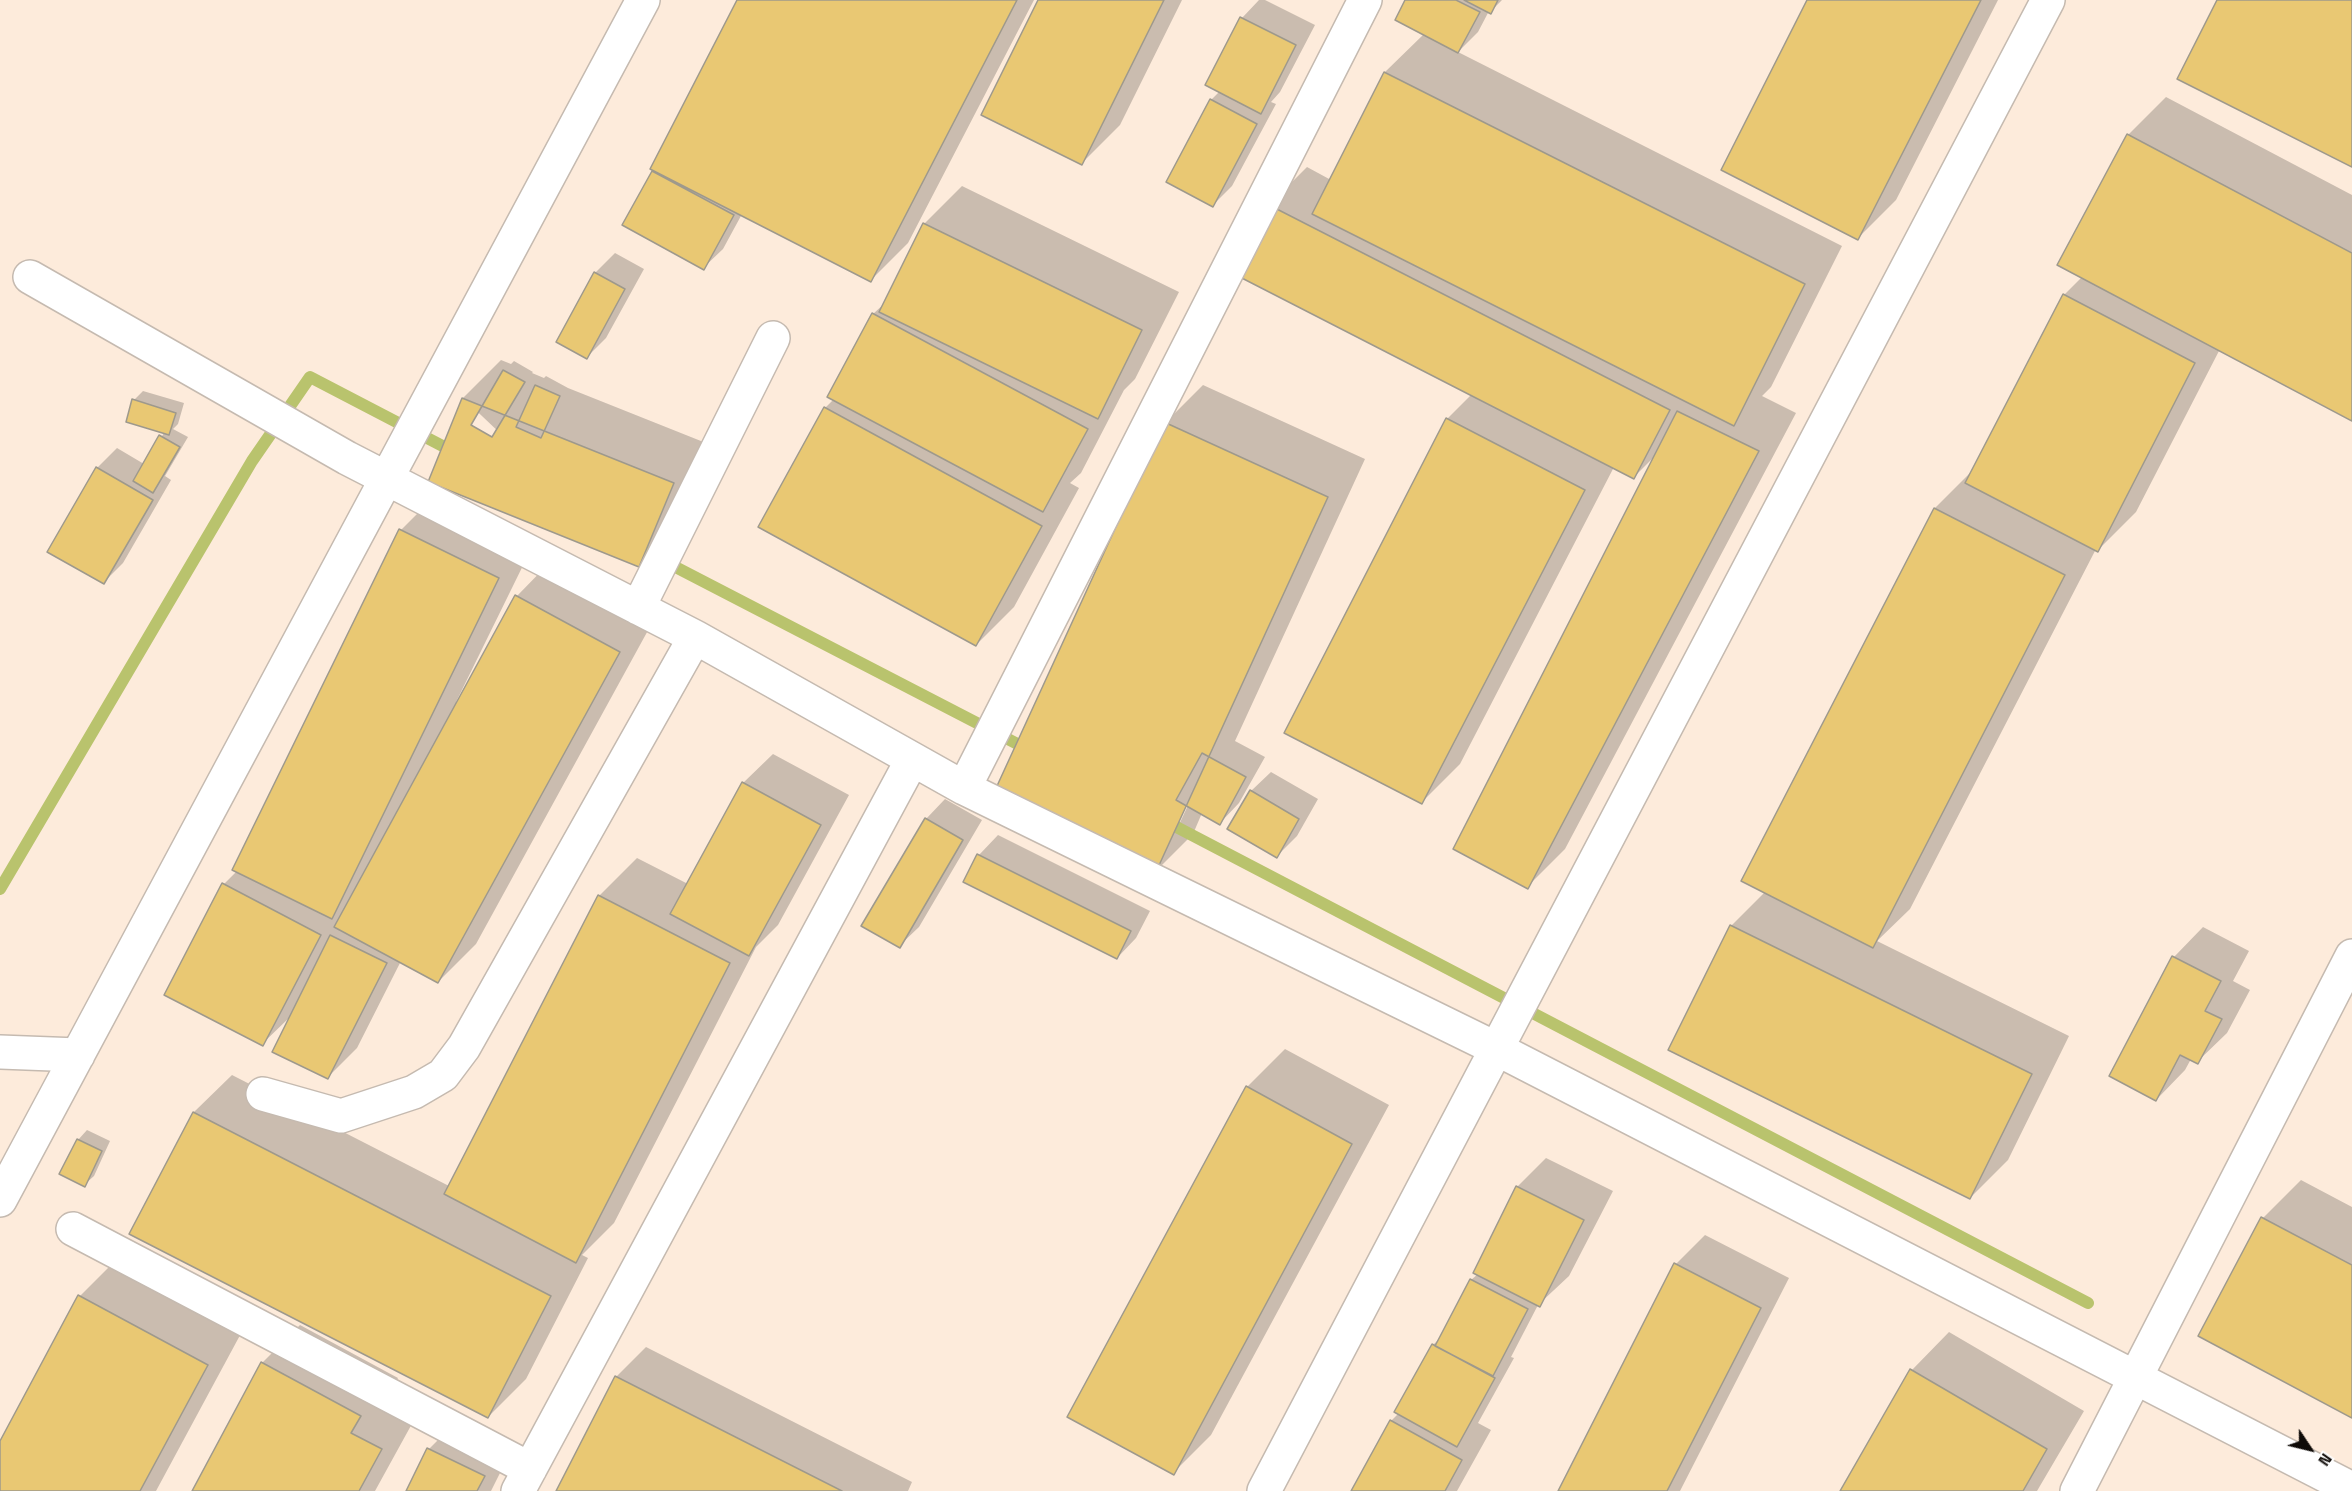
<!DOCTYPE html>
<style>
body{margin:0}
#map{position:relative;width:2352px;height:1491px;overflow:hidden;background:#fef7f1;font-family:"Space Grotesk",sans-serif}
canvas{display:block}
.north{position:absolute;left:2280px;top:1419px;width:60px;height:60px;-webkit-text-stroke:4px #fff;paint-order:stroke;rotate:125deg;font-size:16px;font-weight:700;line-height:24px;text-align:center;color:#0e0a07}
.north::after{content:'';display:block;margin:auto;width:21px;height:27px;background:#0e0a07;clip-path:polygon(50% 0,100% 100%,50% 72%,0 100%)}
</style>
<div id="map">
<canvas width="2352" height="1491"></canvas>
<div class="north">N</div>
</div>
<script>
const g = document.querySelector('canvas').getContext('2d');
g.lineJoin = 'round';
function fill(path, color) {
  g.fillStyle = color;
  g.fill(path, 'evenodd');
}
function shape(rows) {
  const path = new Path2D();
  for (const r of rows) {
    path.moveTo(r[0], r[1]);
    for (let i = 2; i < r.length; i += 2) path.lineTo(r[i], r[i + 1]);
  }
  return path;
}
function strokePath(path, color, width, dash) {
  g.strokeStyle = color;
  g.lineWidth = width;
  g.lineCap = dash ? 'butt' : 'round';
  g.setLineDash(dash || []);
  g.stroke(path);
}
const built = shape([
 [0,0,2352,0,2352,1491,0,1491]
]);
const shadow = shape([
 [739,0,1034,0,908,243,870,281,742,214,723,249,703,268,653,172],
 [1040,0,1182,0,1120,125,1082,163],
 [1259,0,1265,0,1315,25,1280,92,1271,102,1276,104,1232,186,1213,205,1211,100,1220,91,1207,85,1242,18],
 [1407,0,1502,0,1490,12,1489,11,1478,32,1458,52,1842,246,1771,387,1762,396,1796,413,1565,849,1527,887,1655,456,1634,477,1614,467,1460,764,1422,802,1447,419,1472,394,1269,205,1307,167,1331,180,1385,72,1424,34],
 [1809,0,1998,0,1896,200,1858,238],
 [2166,97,2352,195,2352,419,2220,349,2136,512,2098,550,2096,549,1910,909,1877,941,2069,1036,2008,1160,1970,1198,1731,926,1765,892,1743,881,1935,508,1972,471,2064,295,2083,276,2060,264,2128,135],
 [962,186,1179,292,1135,379,1124,390,1081,473,1070,483,1079,488,1014,607,976,645,825,408,834,399,873,314,885,303,924,224],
 [615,253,644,269,606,338,587,357,595,273],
 [501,360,511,364,514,361,533,372,532,373,544,378,546,376,568,388,711,445,677,527,639,565,463,398],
 [1203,385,1365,459,1235,741,1265,757,1239,803,1220,823,1202,813,1193,834,1155,872,1165,423],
 [1209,760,1177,829,1174,829],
 [143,391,184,403,178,424,173,429,188,437,165,476,171,480,123,563,104,582,49,551,97,468,117,448,144,464,164,433,134,400],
 [439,492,536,539,456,702,458,703,517,596,554,558,657,614,476,944,438,982,401,961,357,1048,327,1078,290,1017,262,1044,224,884,237,871,401,530],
 [773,754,849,795,778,925,756,947,614,1223,582,1255,588,1258,526,1379,488,1417,194,1112,232,1075,449,1186,599,896,637,858,688,884,743,783],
 [1271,772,1318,799,1297,836,1277,856,1251,791],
 [945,799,982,820,919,927,899,946,926,819],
 [998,835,1150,911,1136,938,1117,958,979,855],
 [2203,927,2249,951,2233,981,2250,990,2227,1033,2197,1062,2191,1059,2185,1070,2156,1100,2111,1076,2174,957],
 [1285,1049,1389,1105,1211,1435,1173,1473,1247,1087],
 [87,1130,110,1141,94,1176,84,1185,78,1140],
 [1546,1158,1613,1191,1569,1276,1538,1305,1511,1357,1514,1358,1478,1423,1491,1430,1457,1491,1353,1491,1391,1421,1399,1413,1433,1345,1442,1336,1471,1280,1478,1274,1517,1187],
 [2301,1180,2352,1207,2352,1416,2200,1335,2263,1218],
 [1705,1235,1789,1278,1680,1491,1559,1491,1676,1264],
 [118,1258,245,1326,156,1491,0,1491,0,1444,80,1296],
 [300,1325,398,1378,388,1395,419,1411,375,1491,194,1491,262,1363],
 [1949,1332,2084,1411,2037,1491,1842,1491,1912,1370],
 [646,1347,912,1482,908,1491,558,1491,616,1377],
 [458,1420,513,1447,491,1491,408,1491,429,1449]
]);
const stream = shape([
 [631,544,1031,751],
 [1163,820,2088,1303],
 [0,889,252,461,310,377,456,453]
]);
const building = shape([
 [737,0,1017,0,871,282,650,169,737,0],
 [1038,0,1164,0,1082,165,981,115,1038,0],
 [1405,0,1456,0,1480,12,1458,53,1395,20,1405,0],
 [1464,0,1498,0,1491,14,1464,0],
 [1807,0,1981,0,1858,240,1721,170,1807,0],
 [2217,0,2352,0,2352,167,2177,79,2217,0],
 [1240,17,1296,45,1261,114,1205,85,1240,17],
 [1384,72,1805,284,1734,426,1312,214,1384,72],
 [1210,99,1257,124,1213,207,1166,182,1210,99],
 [2127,134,2352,253,2352,421,2057,265,2127,134],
 [652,171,734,215,704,270,622,225,652,171],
 [1267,204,1670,410,1634,479,1232,273,1267,204],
 [923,223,1142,330,1098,419,879,312,923,223],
 [594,272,625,289,587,359,556,342,594,272],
 [2063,294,2195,363,2098,552,1965,483,2063,294],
 [872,313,1088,429,1043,512,827,397,872,313],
 [503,370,525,382,492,437,471,425,503,370],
 [535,385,560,396,541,438,516,427,535,385],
 [462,398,674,483,639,567,428,482,462,398],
 [132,399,176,413,169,435,126,422,132,399],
 [824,407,1042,526,976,646,758,527,824,407],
 [1677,411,1759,451,1528,889,1453,849,1677,411],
 [1446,418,1585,490,1422,804,1284,733,1446,418],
 [1164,422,1328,497,1155,874,991,799,1164,422],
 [159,435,180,447,153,493,133,481,159,435],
 [96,467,153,500,104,584,47,552,96,467],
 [1934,508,2065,575,1873,948,1741,881,1934,508],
 [399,529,499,578,332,919,232,870,399,529],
 [515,595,620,652,438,983,334,927,515,595],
 [1202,753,1246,777,1220,825,1176,800,1202,753],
 [742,782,821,825,749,956,670,914,742,782],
 [1250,790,1299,819,1277,858,1227,829,1250,790],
 [925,818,963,840,900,948,861,926,925,818],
 [977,854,1131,931,1117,959,963,882,977,854],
 [222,883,321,935,263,1046,164,995,222,883],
 [598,895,730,963,576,1263,444,1194,598,895],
 [1730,925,2032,1074,1970,1199,1668,1050,1730,925],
 [330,935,387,963,328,1079,272,1052,330,935],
 [2172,956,2221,981,2205,1011,2222,1019,2198,1064,2180,1055,2156,1101,2109,1076,2172,956],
 [1246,1086,1352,1144,1174,1475,1067,1417,1246,1086],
 [193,1112,551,1296,488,1418,129,1234,193,1112],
 [77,1139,102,1151,85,1187,59,1174,77,1139],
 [1516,1186,1584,1220,1540,1307,1473,1273,1516,1186],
 [2261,1217,2352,1265,2352,1418,2198,1336,2261,1217],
 [1674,1263,1761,1308,1667,1491,1558,1491,1674,1263],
 [1470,1279,1528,1309,1493,1376,1435,1346,1470,1279],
 [78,1295,208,1365,140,1491,0,1491,0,1441,78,1295],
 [1432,1344,1495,1378,1457,1447,1394,1412,1432,1344],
 [261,1362,361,1416,351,1433,382,1449,359,1491,192,1491,261,1362],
 [1910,1369,2047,1449,2023,1491,1840,1491,1910,1369],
 [615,1376,842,1491,556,1491,615,1376],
 [1390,1420,1462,1460,1445,1491,1351,1491,1390,1420],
 [427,1448,485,1476,477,1491,406,1491,427,1448]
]);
const minor = shape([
 [30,277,347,458,695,637,964,788,1497,1049,2352,1489],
 [638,608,773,338],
 [964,788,1365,0],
 [0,1052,78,1055],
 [263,1094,341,1116,414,1092,443,1075,464,1047,695,637],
 [0,1200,643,0],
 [73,1229,530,1469],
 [518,1491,912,760],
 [1264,1491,2048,0],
 [2077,1491,2352,956]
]);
fill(built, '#fdebdb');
fill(shadow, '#0003');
strokePath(stream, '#b9c36d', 12);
fill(building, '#e9c873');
strokePath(building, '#9e998c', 1.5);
strokePath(minor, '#c5bab0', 36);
strokePath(minor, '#fff', 33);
</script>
